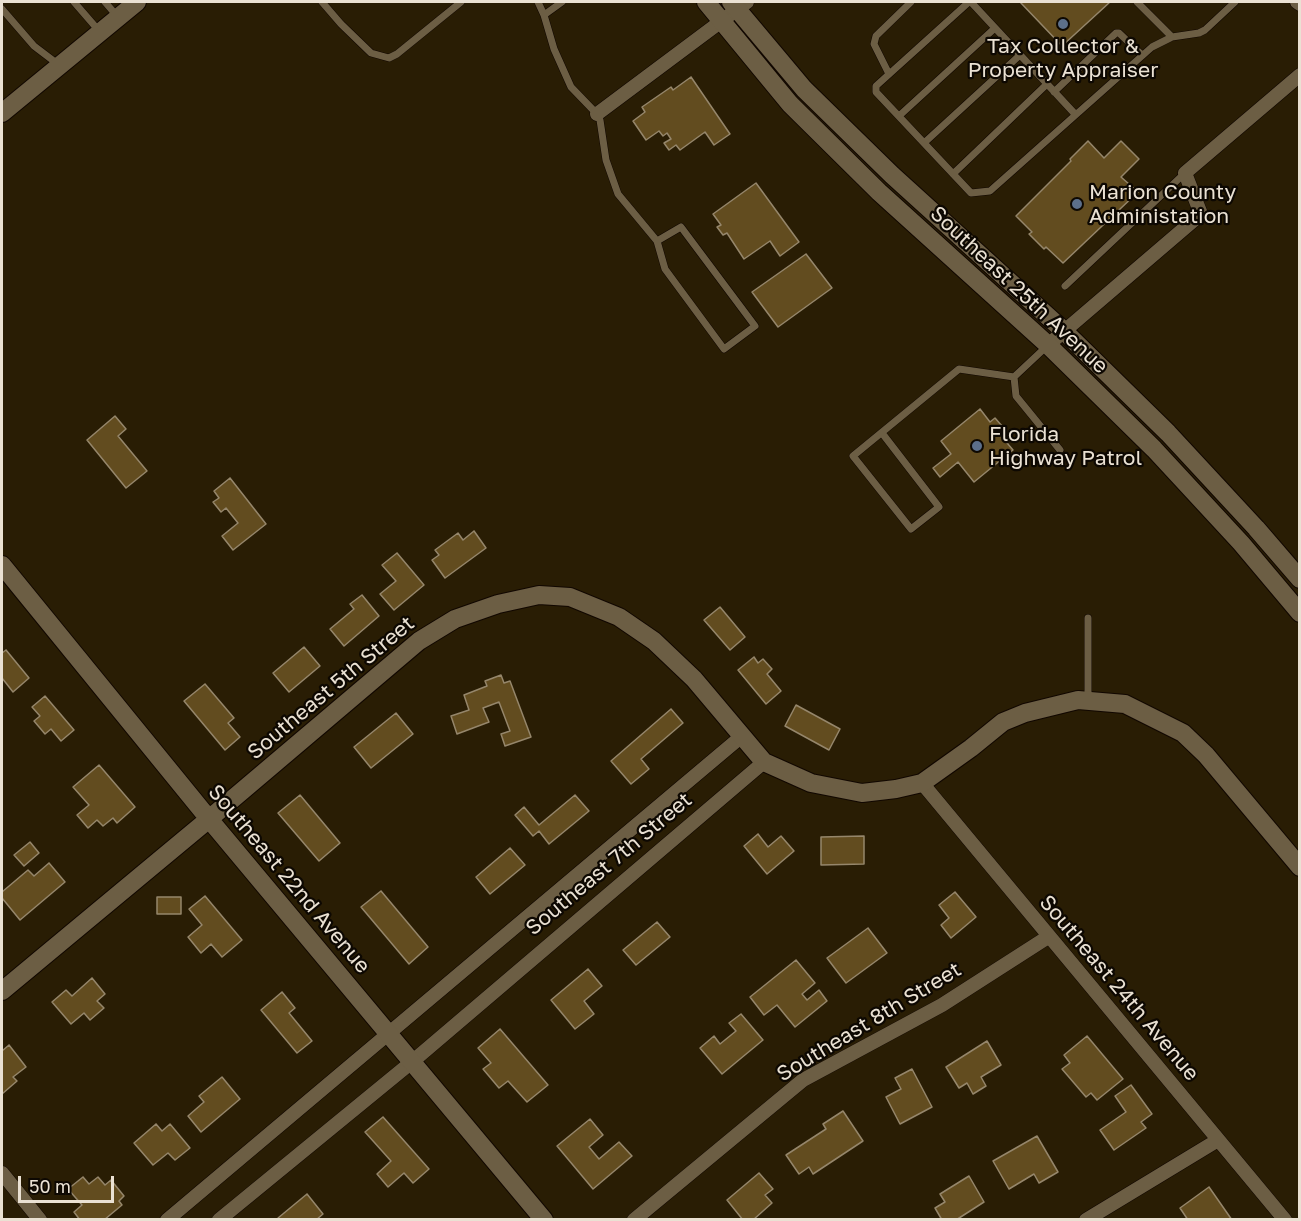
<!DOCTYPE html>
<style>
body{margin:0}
#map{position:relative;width:1301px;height:1221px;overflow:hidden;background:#291d04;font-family:"Golos Text",sans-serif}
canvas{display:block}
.frame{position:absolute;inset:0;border:3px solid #eae1d3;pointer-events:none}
.scale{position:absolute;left:18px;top:1176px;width:96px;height:27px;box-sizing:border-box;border:3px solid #eae1d3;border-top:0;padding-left:8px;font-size:18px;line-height:21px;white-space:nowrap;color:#eae1d3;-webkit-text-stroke:4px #0d0802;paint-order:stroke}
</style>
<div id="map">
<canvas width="1301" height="1221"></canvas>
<div class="frame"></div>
<div class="scale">50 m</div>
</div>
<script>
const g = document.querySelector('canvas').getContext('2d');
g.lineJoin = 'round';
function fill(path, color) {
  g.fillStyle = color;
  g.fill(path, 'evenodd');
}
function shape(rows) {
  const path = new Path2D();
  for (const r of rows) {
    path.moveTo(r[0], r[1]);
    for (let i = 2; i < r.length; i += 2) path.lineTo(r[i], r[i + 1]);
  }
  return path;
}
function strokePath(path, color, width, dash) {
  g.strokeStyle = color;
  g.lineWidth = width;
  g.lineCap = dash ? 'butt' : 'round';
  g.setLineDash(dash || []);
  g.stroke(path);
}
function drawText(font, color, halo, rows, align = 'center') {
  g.font = font + ' "Golos Text",sans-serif';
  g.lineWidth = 4.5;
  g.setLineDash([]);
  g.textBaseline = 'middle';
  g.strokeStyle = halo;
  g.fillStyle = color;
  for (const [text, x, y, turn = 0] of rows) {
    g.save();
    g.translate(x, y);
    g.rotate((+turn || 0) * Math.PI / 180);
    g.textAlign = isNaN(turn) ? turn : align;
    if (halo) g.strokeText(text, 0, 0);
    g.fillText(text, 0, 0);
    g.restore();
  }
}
const building = shape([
 [1020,2,1110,2,1062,46,1020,2],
 [691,77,730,134,714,145,705,132,680,150,676,145,669,150,664,143,671,139,667,133,663,136,659,131,646,140,633,121,645,112,642,107,671,87,673,90,691,77],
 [1088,141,1104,158,1121,141,1139,159,1121,177,1138,192,1063,263,1046,247,1044,249,1029,234,1032,232,1016,216,1071,161,1070,159,1088,141],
 [756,183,799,242,780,256,770,241,744,259,727,233,723,235,717,227,721,225,713,214,756,183],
 [806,254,832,288,778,327,752,292,806,254],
 [980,409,990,422,995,418,1002,426,997,431,1013,450,974,482,958,462,940,477,933,468,951,454,941,441,980,409],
 [115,416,126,429,118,436,147,471,126,488,87,440,115,416],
 [230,478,266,524,233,550,222,536,238,523,226,508,221,512,213,502,219,498,214,491,230,478],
 [474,531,486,548,445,578,432,560,439,555,435,550,458,533,463,540,474,531],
 [397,553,424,585,394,610,380,594,396,581,382,565,397,553],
 [362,595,379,616,344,646,330,629,354,609,350,604,362,595],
 [720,607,745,637,730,650,704,620,720,607],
 [304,647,320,666,289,692,273,673,304,647],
 [6,650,29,678,13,692,2,678,2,653,6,650],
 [754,657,758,663,763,659,772,669,767,674,781,691,766,704,738,670,754,657],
 [501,675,504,683,510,681,531,737,505,746,501,734,510,731,499,702,483,708,489,722,457,734,451,716,469,710,464,695,487,686,485,681,501,675],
 [205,684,234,718,228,723,240,737,225,750,184,701,205,684],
 [45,696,74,730,61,741,51,729,45,734,34,721,40,716,32,707,45,696],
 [796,705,840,729,829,750,785,726,796,705],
 [671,709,683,723,641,759,649,769,631,784,611,761,671,709],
 [396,713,413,734,371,768,354,747,396,713],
 [99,765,135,807,117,823,113,818,103,826,97,820,88,828,77,815,89,805,73,787,99,765],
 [300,795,340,843,319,861,278,813,300,795],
 [575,795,589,811,549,844,539,831,533,836,515,815,524,807,539,825,575,795],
 [758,834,768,847,781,836,794,851,767,874,744,846,758,834],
 [864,836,864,864,821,865,821,837,864,836],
 [30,842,39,853,24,866,14,855,30,842],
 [510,848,525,865,490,894,476,877,510,848],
 [49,863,65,882,20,920,2,898,2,892,28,870,34,876,49,863],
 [381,891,428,947,409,964,361,907,381,891],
 [955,892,976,917,951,938,941,925,949,918,939,905,955,892],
 [205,896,242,940,222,957,211,944,201,953,188,937,202,925,189,909,205,896],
 [157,897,181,897,181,914,157,914,157,897],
 [657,922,670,937,636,965,623,950,657,922],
 [868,928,887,953,846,983,827,958,868,928],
 [796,960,815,983,802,994,807,1000,819,990,827,1001,795,1027,777,1005,764,1015,750,997,796,960],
 [588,969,602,986,584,1001,594,1014,575,1029,551,1000,588,969],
 [92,978,105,994,97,1001,104,1008,90,1020,84,1013,71,1024,52,1002,66,990,72,996,92,978],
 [282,992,295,1008,289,1013,312,1041,297,1053,261,1010,282,992],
 [741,1014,763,1040,722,1074,700,1048,714,1036,720,1044,736,1031,729,1023,741,1014],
 [500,1029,548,1085,527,1102,508,1081,499,1088,483,1069,491,1063,478,1048,500,1029],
 [1087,1036,1123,1079,1097,1100,1091,1093,1086,1097,1062,1069,1070,1063,1064,1055,1087,1036],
 [987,1041,1001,1065,981,1077,986,1086,973,1094,967,1083,959,1088,946,1067,987,1041],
 [9,1045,26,1067,13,1077,17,1081,2,1094,2,1051,9,1045],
 [912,1069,932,1107,900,1124,886,1097,901,1089,895,1078,912,1069],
 [222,1077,240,1099,201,1132,188,1116,204,1102,199,1096,222,1077],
 [1131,1085,1152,1114,1141,1122,1146,1128,1114,1150,1100,1130,1126,1112,1115,1096,1131,1085],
 [843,1111,863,1141,813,1174,809,1167,799,1174,786,1155,826,1129,823,1124,843,1111],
 [383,1117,429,1169,413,1183,404,1173,388,1187,377,1174,391,1161,365,1132,383,1117],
 [590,1119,603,1135,589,1147,599,1159,619,1142,632,1156,593,1189,557,1146,590,1119],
 [156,1124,162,1131,170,1124,190,1148,175,1160,168,1153,153,1165,134,1143,156,1124],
 [1037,1136,1058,1172,1039,1183,1034,1174,1009,1189,993,1161,1037,1136],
 [759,1173,773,1189,765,1195,772,1203,753,1220,743,1220,727,1200,759,1173],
 [969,1176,984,1202,956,1220,942,1220,935,1208,945,1202,940,1194,969,1176],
 [83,1177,89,1184,98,1177,105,1185,111,1180,124,1196,119,1201,122,1205,104,1220,80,1220,74,1212,82,1205,68,1189,83,1177],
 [1209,1187,1232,1220,1188,1220,1180,1208,1209,1187],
 [307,1194,323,1214,316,1220,279,1220,278,1218,307,1194]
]);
const lane = shape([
 [74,2,100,32],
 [105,2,117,16],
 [322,2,341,24,371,53,389,58,397,54,461,2],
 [538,2,544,15,554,49,571,87,597,114,600,120,606,160,618,194,657,241,665,269,724,349,755,326,681,227,657,241],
 [969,2,876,86,876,92,971,193,990,191,1152,47,1172,37,1199,33,1205,30,1235,2],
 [971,2,1075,114],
 [1137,2,1172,37],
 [2,9,34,46,59,65],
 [544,15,562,2],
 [889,74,874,44,876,36,911,2],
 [1054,92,1116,33,1119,33,1142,55],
 [899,116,995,28],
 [924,143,1020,55],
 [953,174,1047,84],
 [1065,286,1185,173],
 [1014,377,1016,396,1060,450],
 [882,433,939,507,911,529,853,456,959,369,1014,377,1046,347],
 [1088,618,1088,701]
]);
const street = shape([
 [1297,2,1300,4],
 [597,114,747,2],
 [1048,345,1201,214,1185,173,1300,75],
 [922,783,1285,1220],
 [2,1173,40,1220],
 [167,1220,742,736],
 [219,1220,413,1061,764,762],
 [634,1220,803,1080,942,1005,1048,937],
 [1086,1220,1218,1140]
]);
const secondary = shape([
 [706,2,790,104,879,192,1048,345,1154,449,1241,543,1300,613],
 [731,2,804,89,892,175,1064,331,1168,433,1256,528,1300,579],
 [2,113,137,2],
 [2,565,209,819,544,1220],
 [2,991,209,819,419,641,455,619,498,604,539,595,570,597,619,617,654,641,694,679,764,762,811,783,862,793,896,789,922,783,971,748,1003,722,1025,713,1078,700,1125,704,1183,733,1206,755,1300,867]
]);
const markers = [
 [1063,24,6,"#5c6f8a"],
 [1077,204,6,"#5c6f8a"],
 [977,446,6,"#5c6f8a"]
];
const poiNames = [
 ["Tax Collector &",1063,46,"center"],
 ["Property Appraiser",1063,70,"center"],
 ["Marion County",1089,192],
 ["Administation",1089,216],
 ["Florida",989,434],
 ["Highway Patrol",989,458]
];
const streetNames = [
 ["Southeast 25th Avenue",1019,290,43],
 ["Southeast 5th Street",331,688,-40],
 ["Southeast 7th Street",609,864,-40],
 ["Southeast 22nd Avenue",289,879,50],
 ["Southeast 24th Avenue",1119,988,50],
 ["Southeast 8th Street",869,1022,-31]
];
fill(building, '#624c1f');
strokePath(building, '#95866b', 1.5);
strokePath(lane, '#110700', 8);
strokePath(street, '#110700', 15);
strokePath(secondary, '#110700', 20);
strokePath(lane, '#6c5e44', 7);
strokePath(street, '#6c5e44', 14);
strokePath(secondary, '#6c5e44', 18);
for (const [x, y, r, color] of markers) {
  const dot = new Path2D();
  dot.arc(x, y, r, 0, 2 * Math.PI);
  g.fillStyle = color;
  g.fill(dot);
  strokePath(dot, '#0d0802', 2);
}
drawText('21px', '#eae1d3', '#0d0802', poiNames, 'left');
drawText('21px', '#eae1d3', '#0d0802', streetNames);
</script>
